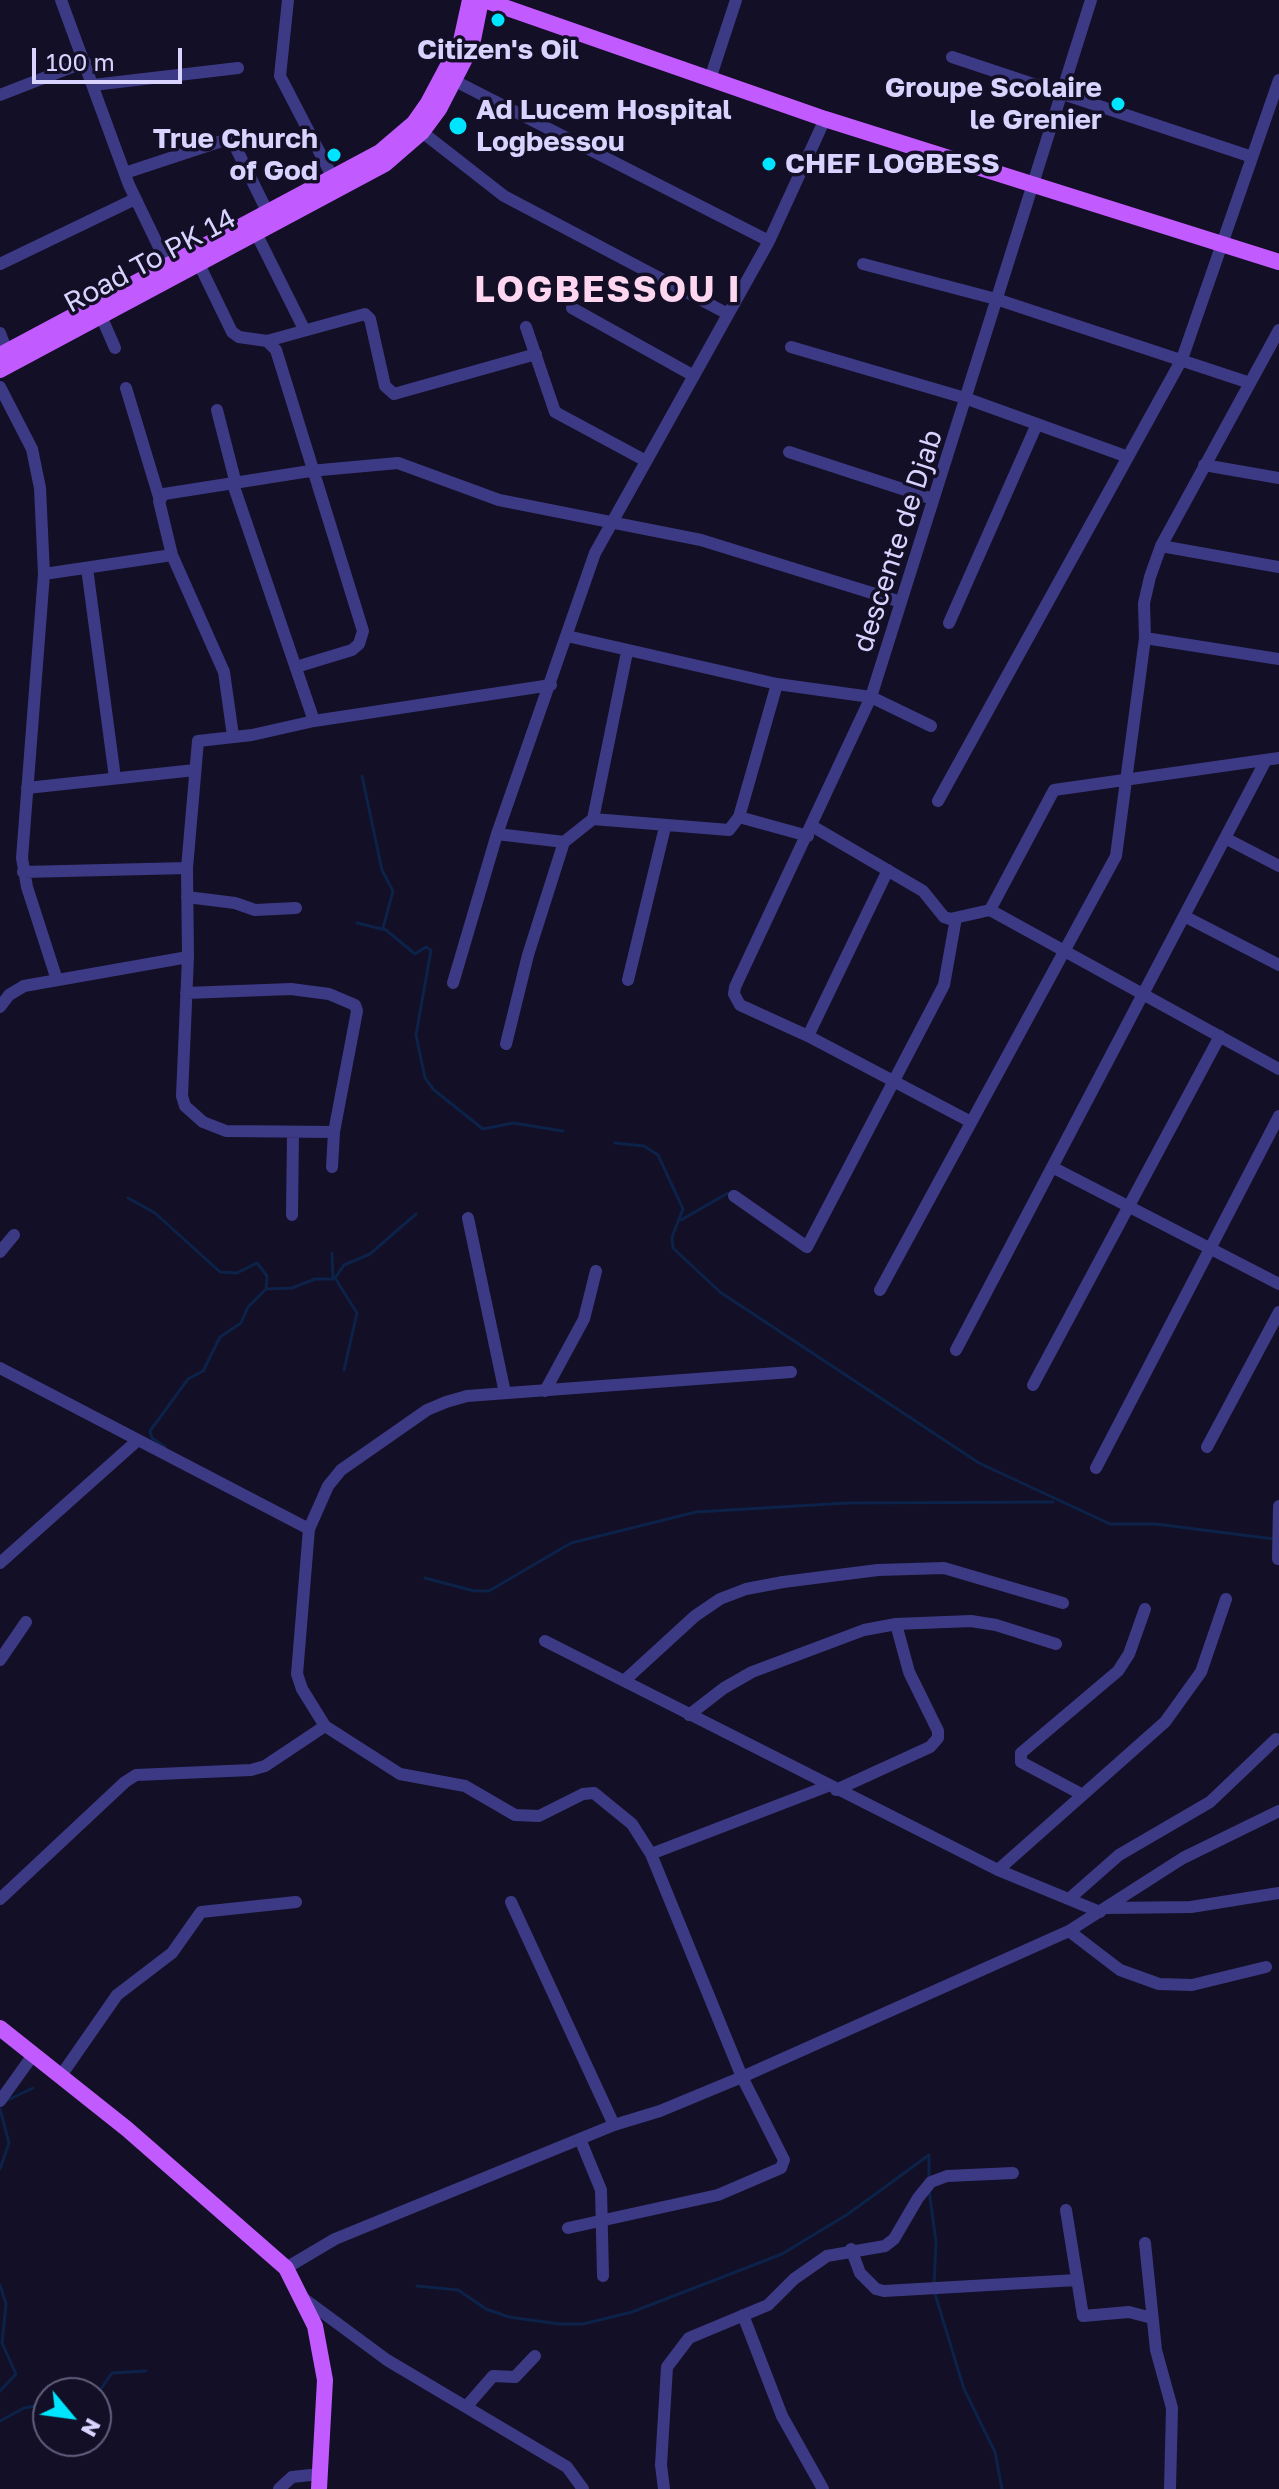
<!DOCTYPE html>
<style>
body{margin:0}
#map{position:relative;width:1279px;height:2489px;overflow:hidden;background:#130f26;font-family:"Golos Text",sans-serif}
canvas{display:block}
.north{position:absolute;left:32px;top:2377px;width:80px;height:80px;box-sizing:border-box;background:#130f26;border:2px solid #625e7d;border-radius:50%;rotate:119deg;font-size:22px;font-weight:700;line-height:32px;text-align:center;color:#d9d4ff}
.north::after{content:'';display:block;margin:auto;width:28px;height:36px;background:#00e5ff;clip-path:polygon(50% 0,100% 100%,50% 72%,0 100%)}
.scale{position:absolute;left:32px;top:48px;width:150px;height:36px;box-sizing:border-box;border:4px solid #d9d4ff;border-top:0;padding-left:10px;font-size:24px;line-height:28px;white-space:nowrap;color:#d9d4ff;-webkit-text-stroke:6px #130f26;paint-order:stroke}
</style>
<div id="map">
<canvas width="1279" height="2489"></canvas>
<div class="north">N</div>
<div class="scale">100 m</div>
</div>
<script>
const g = document.querySelector('canvas').getContext('2d');
g.lineJoin = 'round';
function shape(rows) {
  const path = new Path2D();
  for (const r of rows) {
    path.moveTo(r[0], r[1]);
    for (let i = 2; i < r.length; i += 2) path.lineTo(r[i], r[i + 1]);
  }
  return path;
}
function strokePath(path, color, width, dash) {
  g.strokeStyle = color;
  g.lineWidth = width;
  g.lineCap = dash ? 'butt' : 'round';
  g.setLineDash(dash || []);
  g.stroke(path);
}
function drawText(font, color, halo, rows, align = 'center') {
  g.font = font + ' "Golos Text",sans-serif';
  g.lineWidth = 7;
  g.setLineDash([]);
  g.textBaseline = 'middle';
  g.strokeStyle = halo;
  g.fillStyle = color;
  for (const [text, x, y, turn = 0] of rows) {
    g.save();
    g.translate(x, y);
    g.rotate((+turn || 0) * Math.PI / 180);
    g.textAlign = isNaN(turn) ? turn : align;
    if (halo) g.strokeText(text, 0, 0);
    g.fillText(text, 0, 0);
    g.restore();
  }
}
const stream = shape([
 [362,776,382,870,393,891,383,928],
 [357,923,386,930,415,954,426,947,431,950,416,1035,425,1078,434,1090,483,1129,513,1123,563,1131],
 [615,1143,644,1146,658,1155,683,1209,672,1237,673,1248,720,1292,979,1463,1110,1524,1156,1524,1274,1539],
 [128,1198,155,1213,220,1272,237,1273,257,1263,267,1276,266,1289,248,1307,241,1323,220,1337,203,1371,188,1379,150,1431,152,1438,165,1447],
 [681,1220,728,1193],
 [266,1289,292,1288,315,1279,333,1279,332,1253],
 [344,1370,357,1313,335,1278,344,1265,370,1254,416,1214],
 [425,1578,474,1591,489,1591,571,1543,696,1512,847,1503,1053,1502],
 [8,2100,33,2088],
 [0,2109,9,2143,0,2169],
 [929,2179,929,2155],
 [929,2190,936,2242,934,2286],
 [0,2285,6,2304,2,2343,16,2374,0,2391],
 [417,2286,458,2290,486,2309,509,2317,559,2324,583,2324,632,2312,782,2254,848,2214,929,2155],
 [935,2294,964,2389,995,2452,1002,2489],
 [96,2396,112,2373,146,2371],
 [0,2421,24,2408,48,2404]
]);
const minor = shape([
 [61,0,129,185,168,266],
 [288,0,280,76,334,180],
 [952,57,1252,157],
 [710,79,736,0],
 [455,81,769,241],
 [93,85,238,68],
 [0,95,85,62],
 [422,132,504,196,728,314],
 [125,173,231,138,267,211],
 [256,233,304,329],
 [0,264,135,199],
 [199,264,232,332,239,337,267,341,276,350,363,631,359,644,352,650,296,667],
 [863,264,996,299,1250,383],
 [572,308,694,376],
 [101,316,115,348],
 [526,327,555,412,646,461],
 [0,333,9,357],
 [267,341,365,314,370,319,385,386,394,394,536,354],
 [791,347,965,398,1128,457],
 [0,387,32,449,40,488,44,574,22,858,27,887,57,980],
 [126,388,159,497],
 [217,410,236,484],
 [789,452,933,499],
 [1204,465,1279,478],
 [233,484,314,721],
 [1161,546,1279,567],
 [87,568,115,778],
 [44,574,172,555],
 [949,623,1037,424],
 [567,636,777,684,871,697,931,726],
 [1145,638,1279,659],
 [233,736,224,672,172,555,159,501,164,494,310,471,398,463,499,500,701,540,901,602],
 [27,788,195,770],
 [938,801,1182,359,1279,80],
 [739,817,808,836],
 [593,819,729,830,739,817,777,684],
 [812,826,923,891,944,917,950,919,990,910,1279,1069],
 [497,834,564,842],
 [1225,838,1279,866],
 [23,872,187,868],
 [187,897,235,903,255,910,296,908],
 [990,910,1054,790,1279,758],
 [1184,916,1279,965],
 [628,980,665,827],
 [453,983,497,834,595,553,769,241,825,119],
 [186,993,291,989,329,994,355,1005,357,1011,334,1132,332,1167],
 [0,1007,9,995,24,986,188,957],
 [808,1036,888,870],
 [506,1044,528,955,564,842,593,819,627,652],
 [971,1122,808,1036,740,1005,734,994,735,987,871,697,1091,0],
 [334,1132,226,1131,203,1122,185,1106,182,1096,188,957,187,868,198,741,252,735,314,721,551,685],
 [1052,1167,1279,1284],
 [734,1196,807,1247,944,985,956,918],
 [292,1215,293,1132],
 [468,1218,505,1393],
 [0,1252,14,1235],
 [880,1290,1116,856,1145,638,1144,603,1150,577,1161,546,1279,330],
 [956,1350,1266,760],
 [0,1368,309,1529],
 [1033,1385,1220,1036],
 [545,1391,584,1319,596,1271],
 [1207,1447,1279,1312],
 [1096,1468,1279,1116],
 [1278,1559,1279,1506],
 [0,1563,138,1440],
 [545,1641,998,1870,1100,1912],
 [0,1660,26,1622],
 [624,1681,695,1616,720,1599,746,1589,783,1582,878,1570,944,1568,1063,1603],
 [689,1715,724,1688,752,1672,864,1630,896,1624,971,1621,996,1625,1056,1644],
 [836,1790,930,1747,938,1738,938,1731,909,1672,896,1624],
 [1083,1795,1021,1762,1021,1753,1118,1671,1129,1654,1145,1609],
 [651,1854,828,1786],
 [998,1870,1165,1722,1201,1672,1226,1599],
 [0,1899,125,1782,136,1775,251,1770,265,1766,325,1726],
 [1069,1899,1119,1855,1210,1802,1276,1739],
 [511,1902,614,2125],
 [1108,1908,1191,1907,1279,1893],
 [1069,1931,1120,1970,1159,1984,1192,1985,1266,1967],
 [60,2077,117,1995,172,1953,201,1912,296,1902],
 [0,2101,33,2055],
 [580,2139,601,2190,603,2276],
 [1066,2210,1083,2316,1129,2312,1152,2318],
 [568,2228,718,2195,781,2168,784,2160,742,2077,651,1854,632,1824,594,1793,583,1794,539,1816,515,1815,465,1786,400,1774,325,1726,302,1689,297,1674,309,1529,328,1486,341,1470,427,1410,446,1402,467,1396,791,1372],
 [1145,2243,1156,2350,1172,2408,1170,2489],
 [851,2249,860,2273,876,2289,884,2291,1077,2280],
 [286,2268,335,2239,614,2125,660,2111,742,2077,1069,1931,1183,1858,1279,1811],
 [303,2298,387,2360,567,2467,583,2489],
 [743,2315,782,2416,823,2489],
 [466,2407,493,2376,515,2377,535,2356],
 [279,2489,292,2477,320,2474],
 [664,2489,661,2465,667,2367,689,2338,768,2305,794,2279,827,2256,885,2246,894,2239,918,2198,931,2182,947,2176,1013,2173]
]);
const major = shape([
 [484,0,825,119,1279,262],
 [0,355,380,152,414,123,428,103,461,41,470,0],
 [0,370,385,164,422,132,439,109,472,45,481,0],
 [0,2028,127,2129,286,2268,315,2326,325,2380,319,2489]
]);
const markers = [
 [498,20,8,"#00e5ff"],
 [1118,104,8,"#00e5ff"],
 [458,126,10,"#00e5ff"],
 [334,155,8,"#00e5ff"],
 [769,164,8,"#00e5ff"]
];
const poiNames = [
 ["Citizen's Oil",498,50,"center"],
 ["Groupe Scolaire",1102,88],
 ["le Grenier",1102,120],
 ["Ad Lucem Hospital",476,110,"left"],
 ["Logbessou",476,142,"left"],
 ["True Church",318,139],
 ["of God",318,171],
 ["CHEF LOGBESS",785,164,"left"]
];
const streetNames = [
 ["Road To PK 14",150,261,-28],
 ["descente de Djab",898,541,-72]
];
const districtNames = [
 ["LOGBESSOU I",608,291]
];
strokePath(stream, '#0c2248', 3);
strokePath(minor, '#3d3a85', 12);
strokePath(major, '#c25bff', 16);
for (const [x, y, r, color] of markers) {
  const dot = new Path2D();
  dot.arc(x, y, r, 0, 2 * Math.PI);
  g.fillStyle = color;
  g.fill(dot);
  strokePath(dot, '#130f26', 3);
}
drawText('bold 28px', '#d9d4ff', '#130f26', poiNames, 'right');
drawText('28px', '#d9d4ff', '#130f26', streetNames);
g.letterSpacing = '2px';
drawText('bold 36px', '#ffd6f0', '#130f26', districtNames);
g.letterSpacing = '0px';
</script>
